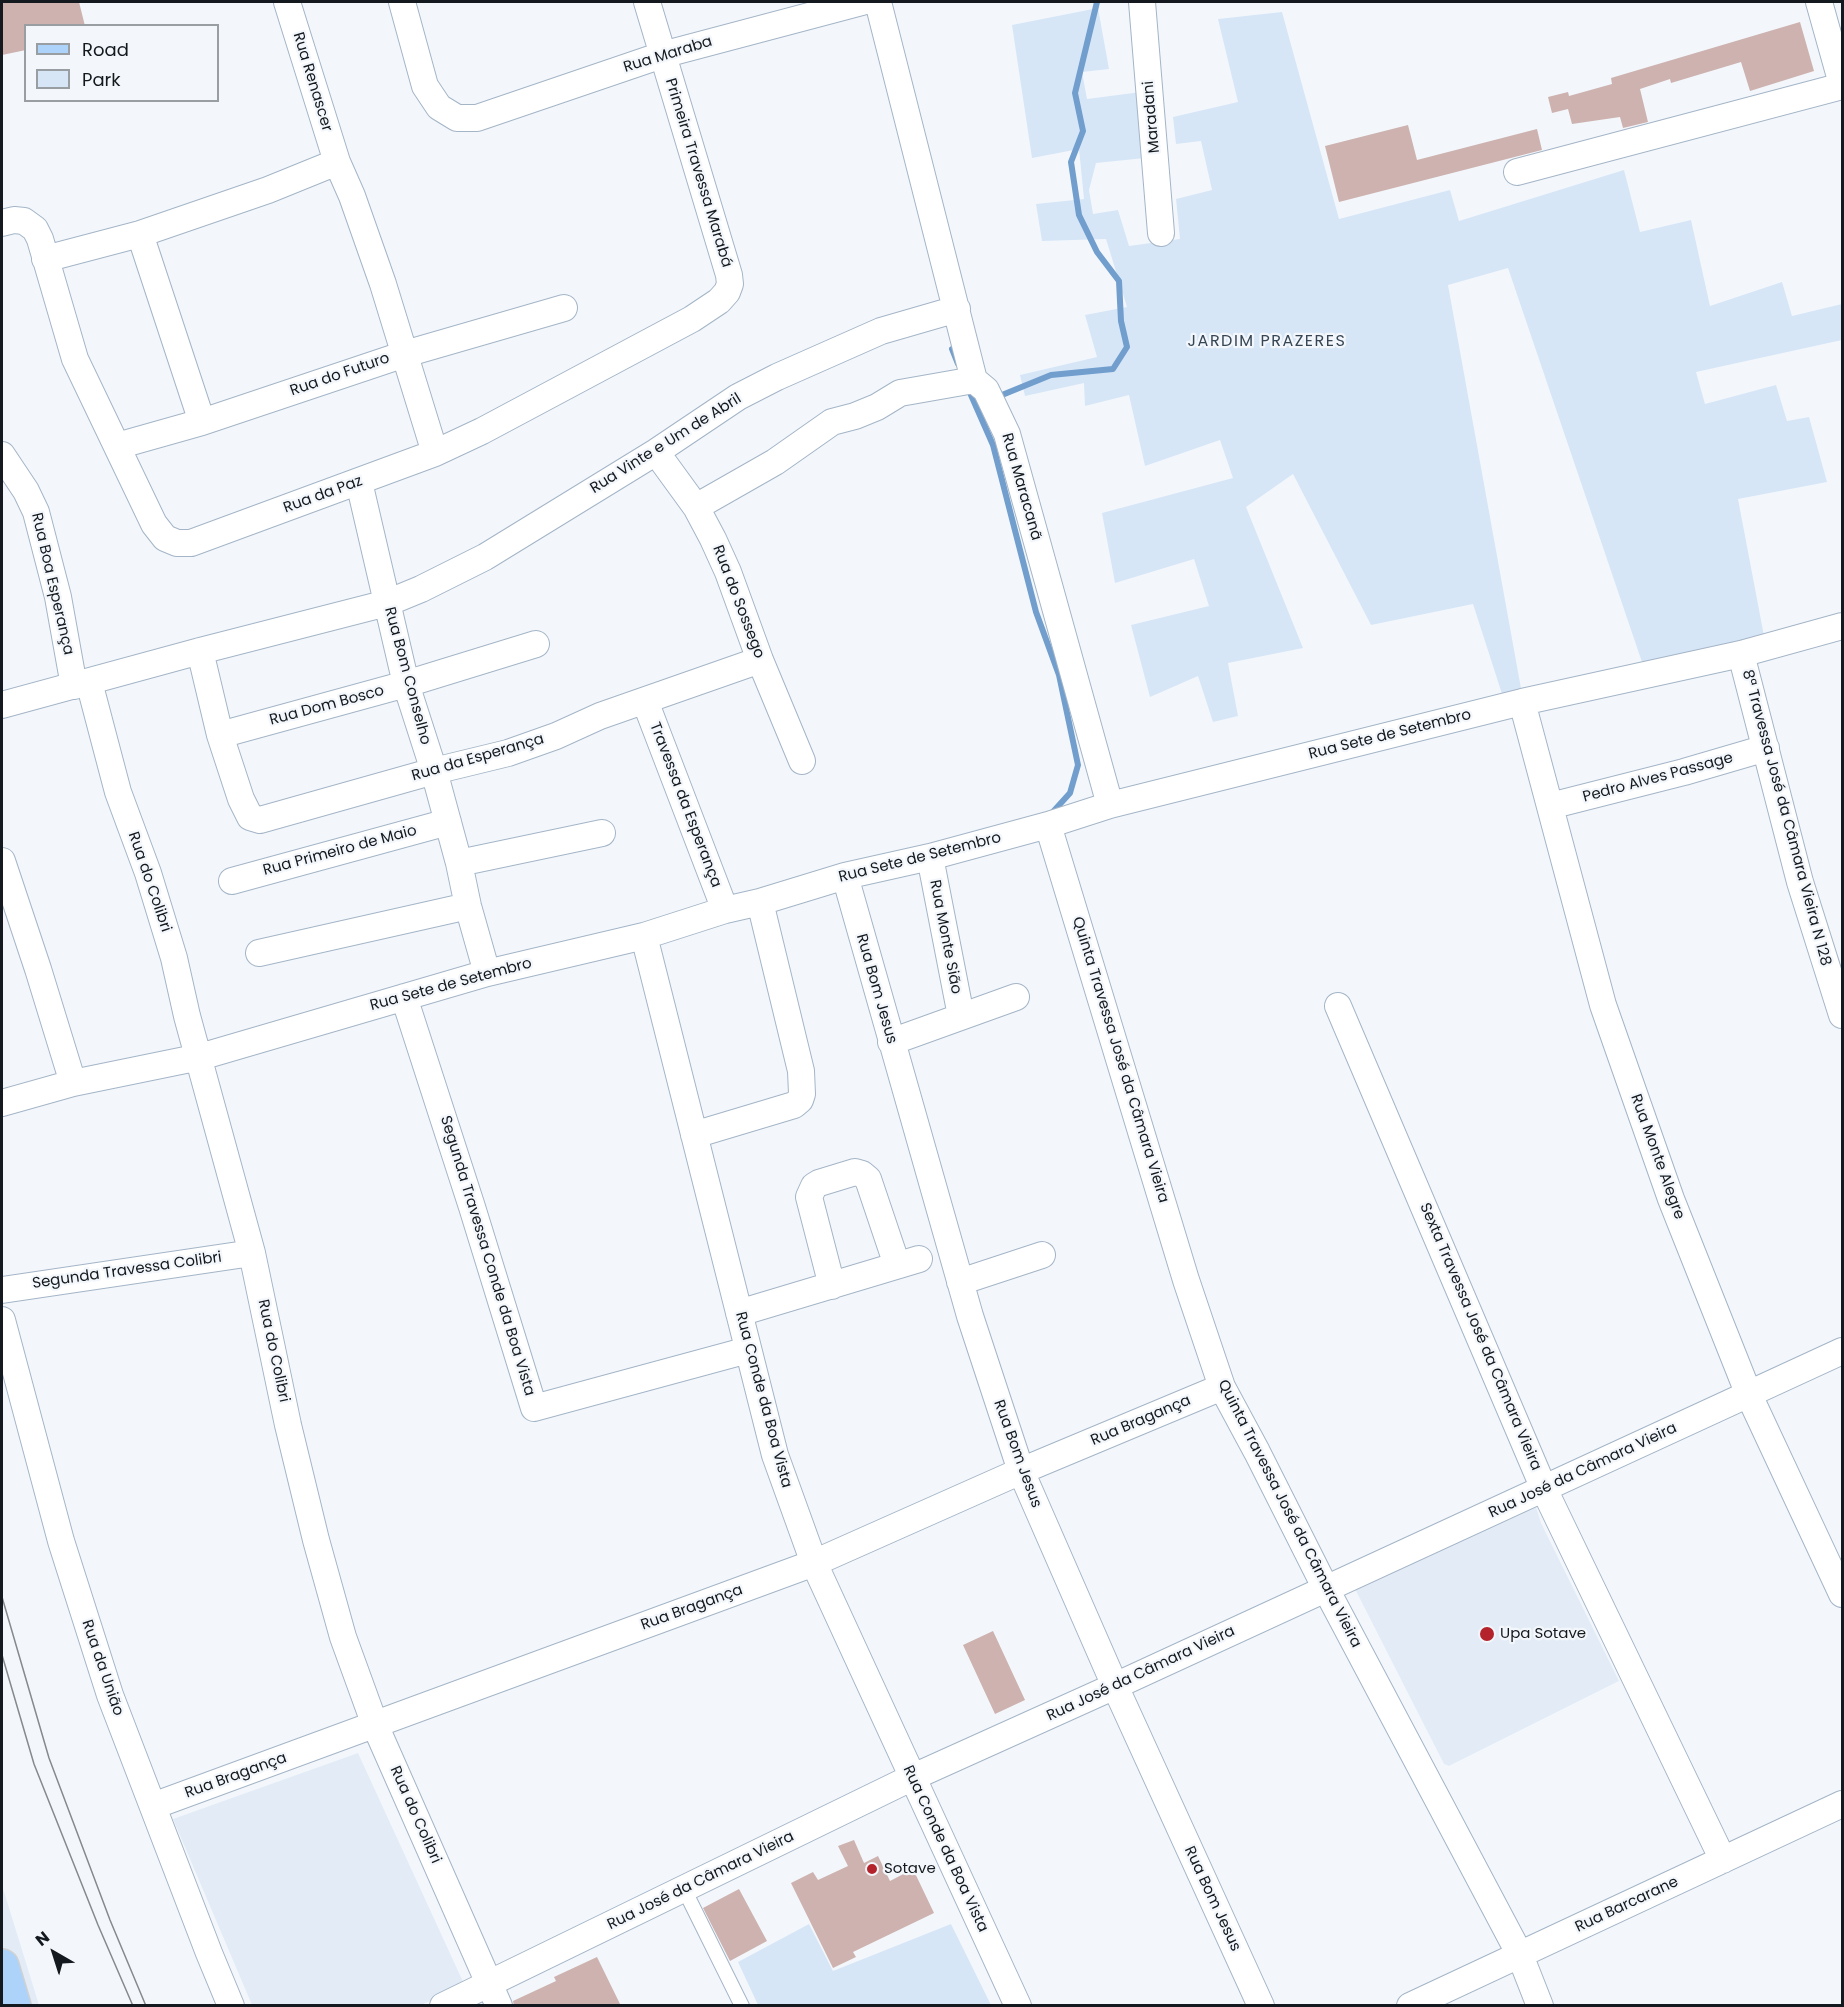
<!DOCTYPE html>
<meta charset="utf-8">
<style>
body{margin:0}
#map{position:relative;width:1844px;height:2007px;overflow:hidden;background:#f3f7fb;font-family:Poppins,sans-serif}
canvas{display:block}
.frame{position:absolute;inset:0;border:3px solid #13191f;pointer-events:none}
.legend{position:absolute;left:24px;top:24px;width:195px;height:78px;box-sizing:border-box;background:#f3f7fb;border:2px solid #999ea3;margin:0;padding:8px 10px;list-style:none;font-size:18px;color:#13191f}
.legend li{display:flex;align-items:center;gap:12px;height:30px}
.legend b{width:30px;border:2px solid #999ea3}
.north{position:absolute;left:24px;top:1923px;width:60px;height:60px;-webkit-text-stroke:4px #f3f7fb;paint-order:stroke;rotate:321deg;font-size:16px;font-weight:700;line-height:24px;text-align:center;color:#13191f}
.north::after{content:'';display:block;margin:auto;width:21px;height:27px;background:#13191f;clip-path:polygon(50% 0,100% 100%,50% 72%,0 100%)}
</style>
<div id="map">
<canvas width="1844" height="2007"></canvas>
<div class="frame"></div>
<ul class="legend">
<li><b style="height:8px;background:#add3fa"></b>Road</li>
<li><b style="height:16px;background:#d6e6f7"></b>Park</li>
</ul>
<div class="north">N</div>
</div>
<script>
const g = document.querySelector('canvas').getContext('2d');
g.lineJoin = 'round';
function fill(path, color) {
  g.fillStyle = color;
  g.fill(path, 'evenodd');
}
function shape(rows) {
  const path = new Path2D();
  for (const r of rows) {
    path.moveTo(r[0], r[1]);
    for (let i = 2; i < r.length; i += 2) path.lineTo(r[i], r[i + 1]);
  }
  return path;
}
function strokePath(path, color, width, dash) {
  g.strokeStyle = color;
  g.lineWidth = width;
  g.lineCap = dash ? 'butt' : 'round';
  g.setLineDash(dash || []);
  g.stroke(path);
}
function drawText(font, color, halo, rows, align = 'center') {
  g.font = font + ' Poppins,sans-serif';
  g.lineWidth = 4.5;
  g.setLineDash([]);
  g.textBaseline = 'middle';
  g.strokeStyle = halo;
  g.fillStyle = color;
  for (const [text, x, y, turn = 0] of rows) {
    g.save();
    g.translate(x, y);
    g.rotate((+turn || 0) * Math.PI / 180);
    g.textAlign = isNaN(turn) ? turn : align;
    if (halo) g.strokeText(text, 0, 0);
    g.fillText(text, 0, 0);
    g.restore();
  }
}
const built = shape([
 [1534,1500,1541,1523,1619,1681,1449,1766,1444,1764,1354,1587],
 [358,1753,465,1986,421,2005,252,2005,173,1819],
 [2,1885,39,2005,2,2005]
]);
const green = shape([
 [1098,8,1109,69,1082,72,1087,99,1141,92,1145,158,1096,163,1089,190,1093,214,1118,210,1129,246,1180,239,1176,199,1212,190,1201,141,1176,144,1173,117,1238,102,1218,19,1282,12,1339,219,1450,190,1459,221,1624,170,1640,232,1691,220,1710,306,1782,282,1792,316,1842,304,1842,340,1696,372,1705,404,1776,385,1787,421,1809,417,1827,482,1738,499,1764,636,1644,668,1508,268,1448,285,1522,694,1503,697,1473,604,1371,625,1293,474,1246,507,1303,648,1228,663,1238,716,1213,722,1198,676,1150,697,1131,625,1209,606,1194,559,1115,583,1102,513,1233,478,1220,440,1145,466,1129,395,1085,406,1084,383,1025,396,1020,375,1097,357,1085,315,1127,307,1106,239,1042,241,1036,204,1084,199,1079,149,1032,158,1012,25],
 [809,1924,833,1971,951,1924,991,2005,758,2005,738,1962]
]);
const stream = shape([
 [952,349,958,364],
 [971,395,993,445,1036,612,1059,675,1078,765,1070,793,1051,814],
 [995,395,1002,395,1051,375,1113,369,1127,347,1121,321,1119,281,1097,252,1079,215,1071,162,1083,131,1075,93,1097,2]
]);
const building = shape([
 [2,2,79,2,85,26,26,26,26,50,2,55],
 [1800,22,1814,71,1750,91,1741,62,1671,83,1670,79,1640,89,1648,122,1623,128,1620,117,1572,124,1568,109,1552,113,1548,97,1568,92,1569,96,1612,84,1611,78],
 [1408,125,1417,160,1537,129,1542,150,1339,202,1325,146],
 [993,1631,1025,1700,995,1714,963,1645],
 [854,1840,864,1863,878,1856,890,1881,913,1869,934,1913,853,1952,856,1957,833,1968,791,1883,813,1872,818,1880,848,1866,838,1846],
 [739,1889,767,1941,730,1961,703,1908],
 [597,1957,621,2006,514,2006,513,2001,556,1981,554,1977]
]);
const service = shape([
 [684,1889,742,2006]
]);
const minor = shape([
 [287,2,337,162,352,196,383,284,435,453],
 [402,2,425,86,439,107,457,118,477,118,662,55,862,2],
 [878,2,974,380,986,390,1007,434,1110,805],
 [1142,2,1161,233],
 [1819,2,1842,84],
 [1517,172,1842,86],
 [2,223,14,220,24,221,35,229,40,239,75,359,154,524,165,538,177,543,191,543,435,453,482,431,692,319,719,301,727,292,730,284,729,275,647,2],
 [140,234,202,422],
 [45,259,140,234,268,190,337,162],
 [117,446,202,422,405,354,564,308],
 [656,452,696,507,713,539,728,572,760,660,802,761],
 [2,455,26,491,36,512,58,597,74,686],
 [359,482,406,684,434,771,459,863,468,906,487,973],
 [696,507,775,462,832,422,855,416,877,407,900,393,974,380],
 [200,651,220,735,241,799,250,817,260,820,434,771,508,753,556,736,600,716,760,660],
 [1741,654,1800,882,1842,1015],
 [89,682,118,792,148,873,174,958,187,1016,252,1253,288,1425,316,1540,343,1637,375,1725,499,2006],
 [645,701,725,910],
 [1522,702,1603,1005,1671,1199,1749,1395,1842,1594],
 [2,705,200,651,387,603,421,589,485,557,656,452,738,397,777,377,881,331,957,309],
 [220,735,406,684,536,644],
 [1550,806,1684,772,1766,748],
 [1048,825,1186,1280,1222,1387,1257,1452,1326,1589,1520,1955,1540,2006],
 [930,857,961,1016],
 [2,861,38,969,73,1083],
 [459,863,602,833],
 [845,876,970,1316,1021,1471,1115,1686,1261,2006],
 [232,881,448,822],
 [644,936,775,1455,814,1563,1018,2006],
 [259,953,468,906],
 [404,997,472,1207,534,1408,748,1350],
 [1338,1006,1544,1489,1723,1860],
 [891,1042,1016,997],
 [2,1103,73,1083,200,1057,487,973,644,936,725,910,760,902,845,876,930,857,1048,825,1110,805,1522,702,1741,654,1842,626],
 [694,1135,794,1105,800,1100,802,1094,801,1071,760,902],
 [960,1282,1042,1255],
 [832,1286,809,1197,814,1186,819,1183,855,1172,862,1174,868,1179,897,1265],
 [2,1290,252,1253],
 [739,1313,919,1259],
 [2,1320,61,1541,110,1695,209,1953,231,2006],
 [153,1806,814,1563,1021,1471,1222,1387],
 [443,2006,911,1778,1115,1686,1842,1351],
 [1410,2006,1842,1804]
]);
const primary = shape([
 [2,1966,14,2006]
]);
const tram = shape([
 [2,1597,49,1758,110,1920,146,2006],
 [2,1655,34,1764,98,1925,133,2006]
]);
const markers = [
 [1487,1634,8,"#b4232b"],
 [872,1869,6,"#b4232b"]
];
const streetNames = [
 ["Rua Maraba",668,55,-17],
 ["Rua Renascer",312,82,73],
 ["Maradani",1152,117,-95],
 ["Primeira Travessa Marabá",698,173,73],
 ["Rua do Futuro",340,375,-19],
 ["Rua Vinte e Um de Abril",666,444,-32],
 ["Rua Maracanã",1021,487,74],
 ["Rua da Paz",323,495,-20],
 ["Rua Boa Esperança",52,584,77],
 ["Rua do Sossego",738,602,69],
 ["Rua Bom Conselho",407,676,75],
 ["Rua Dom Bosco",327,706,-15],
 ["Rua Sete de Setembro",1390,735,-14],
 ["Rua da Esperança",478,758,-16],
 ["Pedro Alves Passage",1658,778,-15],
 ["Travessa da Esperança",685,805,69],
 ["8ª Travessa José da Câmara Vieira N 128",1786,818,75],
 ["Rua Primeiro de Maio",340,851,-15],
 ["Rua Sete de Setembro",920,858,-14],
 ["Rua do Colibri",149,882,71],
 ["Rua Monte Sião",945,937,79],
 ["Rua Sete de Setembro",451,985,-15],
 ["Rua Bom Jesus",876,989,74],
 ["Quinta Travessa José da Câmara Vieira",1120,1060,73],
 ["Rua Monte Alegre",1657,1157,70],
 ["Segunda Travessa Conde da Boa Vista",487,1256,73],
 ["Segunda Travessa Colibri",127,1271,-8],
 ["Sexta Travessa José da Câmara Vieira",1480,1337,67],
 ["Rua do Colibri",273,1351,78],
 ["Rua Conde da Boa Vista",763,1400,75],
 ["Rua Bragança",1141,1421,-23],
 ["Rua Bom Jesus",1017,1454,70],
 ["Rua José da Câmara Vieira",1583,1471,-25],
 ["Quinta Travessa José da Câmara Vieira",1289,1514,63],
 ["Rua Bragança",692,1608,-20],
 ["Rua da União",102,1668,71],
 ["Rua José da Câmara Vieira",1141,1674,-25],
 ["Rua Bragança",236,1776,-20],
 ["Rua do Colibri",415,1815,66],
 ["Rua Conde da Boa Vista",945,1849,65],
 ["Rua José da Câmara Vieira",701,1881,-26],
 ["Rua Bom Jesus",1212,1899,65],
 ["Rua Barcarane",1627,1905,-25]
];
const poiNames = [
 ["Upa Sotave",1500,1634],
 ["Sotave",884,1869]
];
const neighbourhoodNames = [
 ["JARDIM PRAZERES",1267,342]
];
fill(built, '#e3ecf6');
fill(green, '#d6e6f7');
strokePath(stream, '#719ecd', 6);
fill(building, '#cdb2af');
strokePath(service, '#a4b5c7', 16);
strokePath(minor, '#a4b5c7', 28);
strokePath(primary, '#d0d1d2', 36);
strokePath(service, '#fff', 14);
strokePath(minor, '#fff', 26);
strokePath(primary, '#add3fa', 33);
strokePath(tram, '#84898e', 1.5);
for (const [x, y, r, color] of markers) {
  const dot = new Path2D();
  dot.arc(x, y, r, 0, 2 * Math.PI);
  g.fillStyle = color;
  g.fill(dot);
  strokePath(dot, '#f3f7fb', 2);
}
drawText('15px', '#13191f', '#f3f7fb', streetNames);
drawText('15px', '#13191f', '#f3f7fb', poiNames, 'left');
g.letterSpacing = '1.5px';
drawText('16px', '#374655', '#f3f7fb', neighbourhoodNames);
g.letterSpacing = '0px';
</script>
